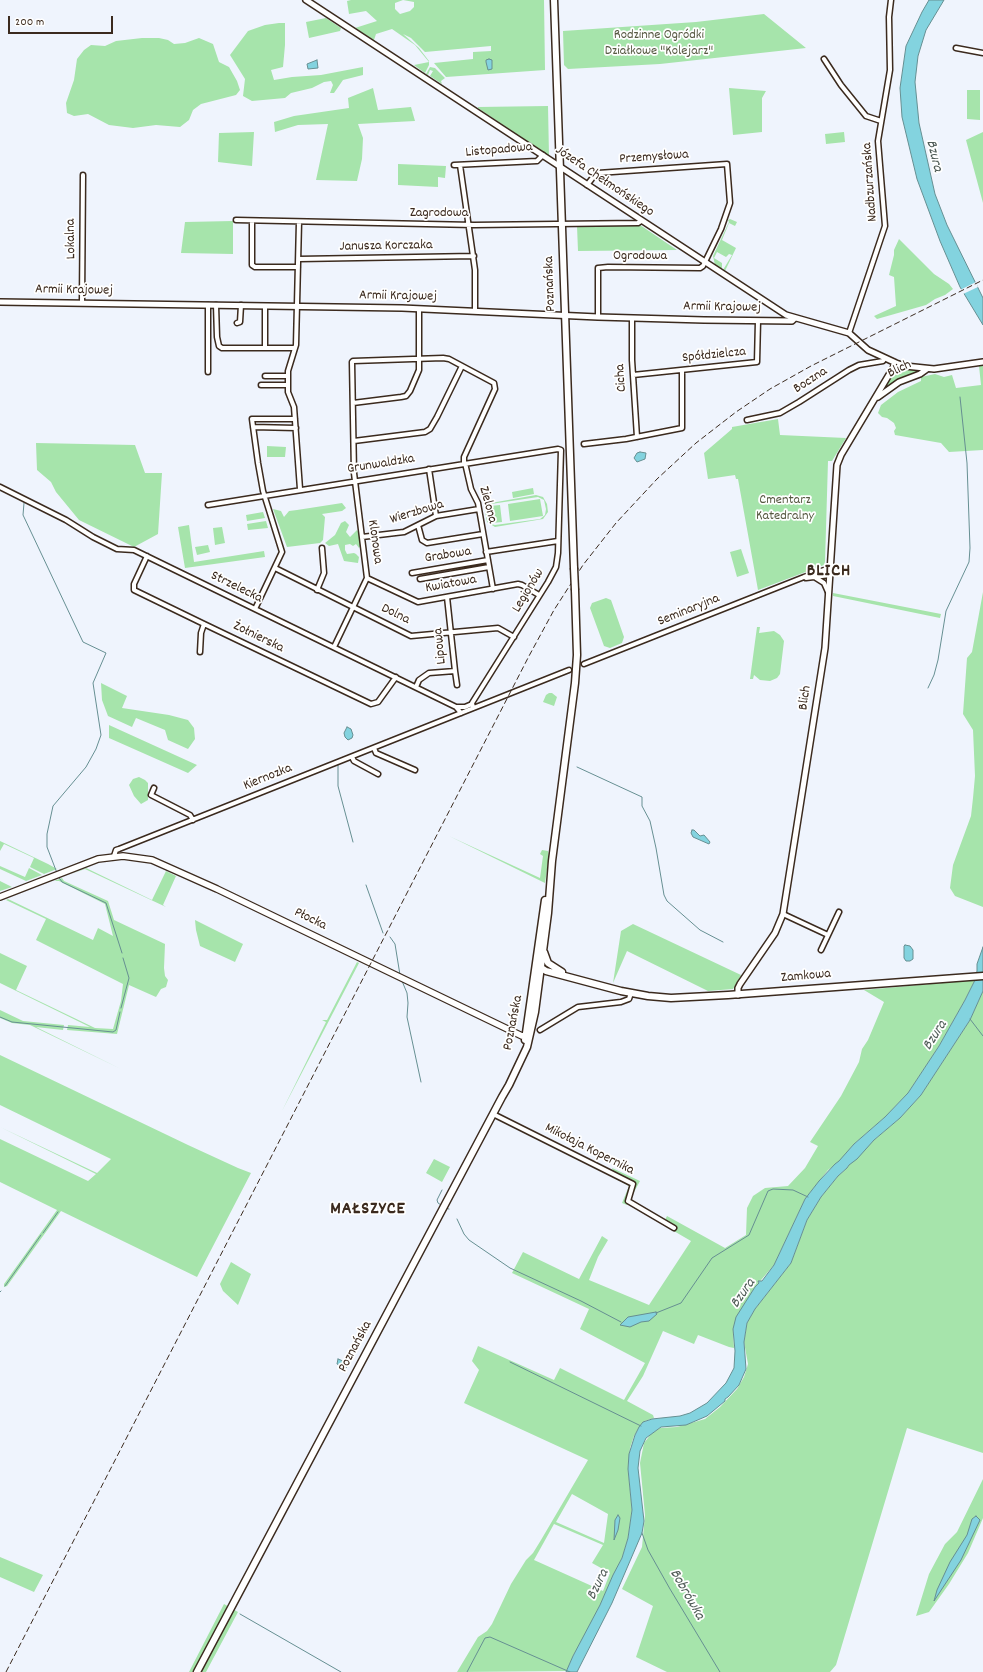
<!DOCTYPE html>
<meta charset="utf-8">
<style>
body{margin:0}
#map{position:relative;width:983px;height:1672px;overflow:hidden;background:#eff4fd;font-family:Dekko,sans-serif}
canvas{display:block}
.scale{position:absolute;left:8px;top:16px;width:105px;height:18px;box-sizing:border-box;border:2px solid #3b2a1e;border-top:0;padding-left:5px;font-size:12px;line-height:14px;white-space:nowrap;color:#3b2a1e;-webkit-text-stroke:3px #fff;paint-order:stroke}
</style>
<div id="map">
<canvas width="983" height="1672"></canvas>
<div class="scale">200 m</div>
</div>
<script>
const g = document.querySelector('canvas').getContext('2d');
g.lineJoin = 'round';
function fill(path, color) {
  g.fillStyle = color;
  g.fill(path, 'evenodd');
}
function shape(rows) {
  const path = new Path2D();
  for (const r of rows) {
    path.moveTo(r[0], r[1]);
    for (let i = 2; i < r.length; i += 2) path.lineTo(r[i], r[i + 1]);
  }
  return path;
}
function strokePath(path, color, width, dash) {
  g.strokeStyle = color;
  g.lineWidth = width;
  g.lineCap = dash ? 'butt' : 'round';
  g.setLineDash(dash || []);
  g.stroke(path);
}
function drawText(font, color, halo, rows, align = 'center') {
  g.font = font + ' Dekko,sans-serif';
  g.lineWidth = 3.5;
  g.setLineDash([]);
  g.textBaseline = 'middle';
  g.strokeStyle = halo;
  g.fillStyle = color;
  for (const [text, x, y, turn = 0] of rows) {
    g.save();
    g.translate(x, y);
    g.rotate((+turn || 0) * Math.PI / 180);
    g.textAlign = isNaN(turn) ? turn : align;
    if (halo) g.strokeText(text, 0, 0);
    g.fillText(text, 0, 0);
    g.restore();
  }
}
const green = shape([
 [351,0,544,0,545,70,446,77,434,63,473,59,473,52,491,51,491,46,425,52,411,38,403,34,419,48,429,61,429,65,425,73,414,65,429,62,415,45,392,29,376,34,374,40,355,28,377,21,366,11,349,14,347,1],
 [403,0,414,2,414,7,410,11,400,14,395,9,395,3],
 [764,14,806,48,660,64,568,69,564,65,563,31,696,22],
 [326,18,341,28,340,31,309,38,306,22],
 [279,23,285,23,285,45,283,67,271,70,274,80,292,77,321,75,363,67,363,75,343,80,334,93,330,93,333,85,331,81,324,82,312,88,291,93,285,98,252,101,243,96,245,79,230,55,248,31,265,25],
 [142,38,159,38,168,40,174,44,185,43,199,38,213,44,219,62,229,67,237,81,240,90,236,95,201,104,193,110,189,120,180,127,156,125,133,128,109,125,88,114,74,116,67,113,66,103,74,80,77,59,84,50,91,45,105,46,116,41],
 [430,67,435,68,445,78,441,81,442,84,430,76,433,71,430,70,428,75,426,74],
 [373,88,378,110,411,107,415,121,358,124,363,138,362,159,357,181,316,180,328,124,298,125,275,132,274,122,294,116,349,108,348,98],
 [729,88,766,91,762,98,762,132,733,135],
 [967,90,980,90,980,120,967,119],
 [548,106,549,156,478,108,478,107],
 [254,132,252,166,218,162,219,133],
 [844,132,845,142,826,144,825,134],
 [983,132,983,203,966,140],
 [398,164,446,166,445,178,438,177,438,187,398,185],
 [730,219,737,222,735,226,729,223,722,240,736,248,725,271,723,270,732,255,729,254,726,257,717,252,714,258,722,263,722,269,715,265,713,256,729,222,728,220],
 [233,221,233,254,181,253,185,222],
 [640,225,677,250,578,251,577,226],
 [899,239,934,274,949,284,953,289,945,295,935,299,926,305,877,319,874,316,896,306,894,277,889,275,894,255,894,250],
 [979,366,983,366,983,450,949,452,941,443,895,435,894,431,896,428,894,423,887,418,882,417,878,413,881,405,898,392,921,381,921,377,935,374,944,377,952,375,956,388,981,385],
 [902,368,922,371,900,379,884,389,896,371],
 [778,419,780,435,846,438,832,461,828,461,825,562,824,565,758,590,738,479,736,479,735,475,708,479,704,453,732,429,732,427],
 [36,443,135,445,145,473,162,473,158,534,134,547,79,520,56,492,51,482,37,470],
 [267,446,286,447,285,457,267,457],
 [533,488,534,494,513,498,512,492],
 [536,495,543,497,547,504,548,512,543,519,495,527,487,522,485,511,487,506,491,503],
 [538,497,544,500,546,509,545,515,540,519,495,525,491,524,487,519,487,509,491,504],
 [540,499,543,516,510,521,508,504],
 [342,503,346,508,342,511,322,514,325,517,323,540,320,543,287,547,273,509,281,511,284,517,289,511,297,510],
 [500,505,502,522,492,523,490,506],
 [263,512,265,518,247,521,246,515],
 [266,521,268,528,248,530,247,524],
 [345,521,349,525,346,532,350,537,357,530,359,533,361,545,359,548,356,544,353,546,350,544,345,545,345,550,347,554,354,553,356,554,359,557,358,563,344,561,338,544,329,546,325,543,335,535,341,523],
 [189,525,194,562,264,551,265,557,185,568,178,527],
 [222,527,225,543,215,545,213,528],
 [208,545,210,552,197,555,195,547],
 [741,549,749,573,737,577,730,552],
 [983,592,983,907,955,896,950,888,953,865,971,816,973,798,975,776,973,730,963,714,967,658,972,652],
 [833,593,941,614,940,618,833,596],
 [606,598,611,600,624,637,622,643,610,648,604,646,590,608,592,603],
 [757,627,760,627,759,633,774,631,780,635,784,641,780,674,777,678,770,681,760,680,754,675,753,679,750,679],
 [101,683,127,696,122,708,169,715,188,720,194,728,195,739,188,749,168,740,165,730,136,718,132,727,108,716,102,700],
 [549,693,552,693,557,697,554,706,543,702,546,695],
 [109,725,197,765,188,773,109,738],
 [139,777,145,780,148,783,148,800,141,804,134,796,129,785,133,779],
 [449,836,540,878,543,856,540,854,542,850,548,851,549,856,545,883],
 [0,841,48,864,57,869,44,874,30,867,34,858,4,844,0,851],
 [0,866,25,877,29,868,42,875,26,881,0,869],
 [86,868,152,900,166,871,176,876,163,905,166,907,85,869,71,874],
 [62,878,64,881,108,901,114,920,165,944,164,968,165,976,168,980,166,987,161,989,156,997,129,985,117,1034,67,1030,68,1025,90,1027,0,983,0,953,27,966,16,990,95,1028,113,1029,121,1001,123,984,36,940,46,919,6,900,8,899,93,940,98,928,113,936,105,904,59,881,54,881],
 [0,881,12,887,0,891],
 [195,920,243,944,235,962,200,946,196,930],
 [633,924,741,975,736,984,733,989,708,991,627,951,613,983,621,931],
 [357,962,359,963,282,1111,326,1022,322,1020,327,1020],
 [975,980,965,1000,939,1046,908,1093,885,1117,854,1144,839,1162,828,1170,805,1199,774,1265,755,1287,735,1324,733,1329,734,1348,729,1347,698,1335,694,1344,663,1331,643,1376,627,1401,653,1415,654,1418,645,1421,640,1426,634,1436,630,1448,628,1469,632,1510,628,1538,622,1558,593,1621,573,1656,567,1671,457,1672,478,1637,487,1631,492,1624,511,1584,526,1560,533,1553,541,1540,588,1460,464,1403,479,1370,472,1361,478,1346,554,1380,560,1368,624,1400,645,1363,580,1329,589,1309,512,1273,523,1252,579,1279,602,1236,608,1240,598,1257,589,1280,649,1305,691,1241,660,1223,663,1219,665,1220,667,1216,725,1248,746,1235,747,1208,753,1196,765,1188,788,1186,805,1168,818,1146,810,1142,841,1096,859,1062,862,1049,868,1040,884,1002,864,990],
 [572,1494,608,1514,604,1543,556,1522],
 [554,1524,603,1545,592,1563,610,1573,603,1591,534,1560],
 [983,991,983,1453,907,1428,836,1665,830,1672,667,1672,636,1657,653,1606,622,1589,642,1547,645,1515,640,1463,644,1443,651,1434,660,1428,677,1427,705,1419,720,1407,737,1389,744,1377,748,1364,744,1342,747,1323,755,1309,791,1263,807,1220,821,1197,838,1176,847,1168,851,1162,874,1140,900,1118,921,1095,970,1020],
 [0,1010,23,1021,64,1025,63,1030,36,1027,121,1069,30,1025,12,1023,0,1018],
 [0,1055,188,1145,238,1168,251,1173,197,1277,61,1211,7,1286,4,1287,4,1284,57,1210,0,1182,0,1139,88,1181,96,1174,0,1127,97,1173,111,1159,0,1105],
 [434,1159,450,1167,442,1182,426,1173],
 [612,1168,640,1181,627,1205,622,1203,629,1186,616,1179],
 [231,1262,251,1274,238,1305,223,1291,220,1284],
 [983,1479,983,1518,968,1553,949,1584,929,1612,916,1616,929,1574,945,1544,957,1532],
 [0,1557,43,1575,34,1592,0,1577],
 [224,1604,238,1612,206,1672,189,1672]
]);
const water = shape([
 [929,0,944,0,926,30,918,56,915,82,919,123,935,194,947,225,983,298,983,325,960,287,940,241,917,179,902,117,900,88,906,46,922,12,929,0],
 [489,59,492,60,492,69,488,70,486,62,486,60,489,59],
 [317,60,318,68,308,69,307,64,317,60],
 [640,452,646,453,645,459,637,462,634,458,637,453,640,452],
 [347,727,351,729,353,735,352,738,348,740,345,737,344,733,347,727],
 [692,830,694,830,700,836,704,835,710,842,709,844,693,837,691,833,692,830],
 [905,945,910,946,913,950,913,959,910,961,906,961,904,958,904,946,905,945],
 [983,947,983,991,970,1020,921,1095,900,1118,874,1140,857,1159,849,1165,847,1168,838,1176,821,1197,807,1220,791,1263,755,1309,747,1323,744,1342,746,1369,739,1385,728,1397,725,1399,725,1401,707,1416,686,1425,661,1427,646,1438,640,1451,638,1468,644,1521,642,1533,612,1603,577,1672,566,1672,573,1656,600,1605,613,1575,622,1558,628,1538,632,1510,628,1469,629,1454,635,1435,639,1427,643,1422,652,1419,680,1416,690,1413,707,1403,726,1383,734,1368,735,1351,733,1329,736,1317,755,1287,759,1283,758,1281,762,1281,774,1265,805,1199,819,1181,835,1164,839,1161,854,1144,885,1117,908,1093,939,1046,965,1000,975,980,977,971,977,964,983,947],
 [656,1312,657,1314,649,1321,641,1322,630,1327,620,1325,628,1317,656,1312],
 [338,1359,348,1363,346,1368,337,1364,338,1359],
 [618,1515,620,1518,618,1530,614,1540,615,1520,618,1515],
 [976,1516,980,1520,961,1560,934,1601,937,1590,950,1562,967,1535,972,1519,976,1516]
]);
const pier = shape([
 [976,282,978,287,963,294,960,290]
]);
const stream = shape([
 [24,503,23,515,83,642,106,653,93,683,101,735,96,749,86,767,53,806,47,834,47,847,57,873],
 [928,688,934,675,938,660,946,611,969,562,970,548,967,463,960,397],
 [338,765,338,786,353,842],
 [577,767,642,797,642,806,650,821,656,848,664,895,667,901,700,930,723,942],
 [58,876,62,882,106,903,122,953],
 [366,885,383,933],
 [390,937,395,944,400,975],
 [402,981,407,993,408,1003,407,1017,421,1082],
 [121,1008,129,978,123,958],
 [0,1017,12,1022,113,1032,116,1030,120,1012],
 [970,1019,983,1036],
 [441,1205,438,1203,437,1200,442,1190],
 [445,1208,449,1209],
 [457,1219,464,1234,469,1240,510,1268,581,1301,621,1322],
 [43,1233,58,1212],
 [5,1286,41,1235],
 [0,1292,1,1291],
 [656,1313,681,1303,712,1258,749,1235,768,1191,773,1189,793,1190,808,1197],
 [510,1362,641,1426],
 [642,1533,648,1550,670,1589,720,1672],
 [240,1614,341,1672],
 [467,1672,485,1638,490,1637,570,1672]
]);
const minor = shape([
 [956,48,983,53],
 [824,59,841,85,866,116,881,121],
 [454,165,537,161,543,155],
 [460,165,475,270,475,311],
 [587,185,594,176,598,173,727,164,730,203,721,229,703,266,700,268,608,267,598,268,598,317],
 [236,220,474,225,638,223,641,221],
 [252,221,252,265,255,267,298,267],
 [299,222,296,345,288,371,288,392,294,407,300,489],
 [299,259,474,256],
 [82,303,83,175],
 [216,305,217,337,219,346,222,348,295,348],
 [632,318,632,360,637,437],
 [237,323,240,322,241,305],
 [849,333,885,226,878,141,890,70,889,17,891,0],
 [265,348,265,306],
 [208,372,208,305],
 [633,375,757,362,758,321],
 [265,376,288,376],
 [261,385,288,385],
 [353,403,401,397,406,396,410,391,419,370,419,309],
 [747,420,780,413,799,402,849,370,859,365,883,361,885,358],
 [253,427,296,428],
 [354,441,425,432,430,429,437,417,462,366],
 [584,444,626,439,682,428,682,370],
 [465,463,471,489,478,503,493,589],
 [429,469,436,516],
 [0,487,66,520,93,537,117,549,134,550,456,707,461,713],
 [208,505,558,449,561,450,558,553,556,567,548,582,472,703,473,708],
 [418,525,422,540,427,543,483,534],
 [362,537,404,532,436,516,479,509],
 [486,552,558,541],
 [147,556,134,584,134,590,204,624,371,704,378,702,396,677],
 [275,568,411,636,498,628,514,637],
 [412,573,488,560],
 [367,578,418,602,518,584,522,585,539,595],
 [806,578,830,575],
 [816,578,824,583,828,592],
 [420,579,489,567],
 [317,590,324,573,322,548],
 [255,609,282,552,263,491,258,463,252,419,295,419],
 [334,647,367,578,354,473,352,362,353,361,443,358,449,359,494,383,495,389,464,457,464,464],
 [200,652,201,633,204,624],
 [584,664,804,577,830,568],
 [455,671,457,685],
 [416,687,419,680,429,673,455,671,447,597],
 [457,707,465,707,472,704],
 [374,748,376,753,415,770],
 [352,757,354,761,378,774],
 [154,788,151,795,190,815,193,820],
 [114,856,116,850,119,849,569,670],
 [783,914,828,935],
 [821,950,839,912],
 [540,1030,578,1007,621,1002,629,999,631,993],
 [493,1114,633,1184,628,1201,674,1228]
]);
const tertiary = shape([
 [306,0,786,315,849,333,868,350,896,363,905,366,934,369,983,362],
 [0,302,402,308,598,317,704,320,792,321,795,318],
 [878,397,899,382,920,374,927,369],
 [738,995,738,988,740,984,775,933,783,914,825,648,837,465,841,455,896,363]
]);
const secondary = shape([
 [0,897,98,859,123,856,152,860,217,889,522,1036,529,1035]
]);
const primary = shape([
 [554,0,574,568],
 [544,952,548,963,562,972],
 [540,967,546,971,621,991,648,996,671,998,728,995,983,976],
 [525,1040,545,900],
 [197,1672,502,1097,509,1085,527,1047,535,1012,548,913,552,861,575,683,577,655,575,590]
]);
const rail = shape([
 [6,1672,529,656,554,610,583,565,616,523,657,479,696,443,736,412,770,389,811,366,983,280]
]);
const primaryBridge = shape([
 [574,568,575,590]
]);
const parkNames = [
 ["Rodzinne Ogródki",659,36],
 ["Działkowe \"Kolejarz\"",659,52],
 ["Cmentarz",785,501],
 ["Katedralny",785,517]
];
const streetNames = [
 ["Listopadowa",499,151,-5],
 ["Przemysłowa",654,158,-4],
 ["Józefa Chełmońskiego",604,182,34],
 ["Nadbzurzańska",871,182,-94],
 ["Zagrodowa",439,214],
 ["Lokalna",72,239,-91],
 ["Janusza Korczaka",386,247,-1],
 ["Ogrodowa",640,257],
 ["Poznańska",551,284,-92],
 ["Armii Krajowej",74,291,1],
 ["Armii Krajowej",398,297,1],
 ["Armii Krajowej",722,308,1],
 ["Spółdzielcza",714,356,-6],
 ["Blich",900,370,-26],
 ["Cicha",622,378,-94],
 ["Boczna",811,381,-33],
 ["Grunwaldzka",381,465,-9],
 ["Zielona",487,505,75],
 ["Wierzbowa",417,513,-17],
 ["Klonowa",374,542,82],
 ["Grabowa",448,556,-9],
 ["Kwiatowa",451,585,-10],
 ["Strzelecka",236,588,26],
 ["Legionów",529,591,-59],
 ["Seminaryjna",689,611,-22],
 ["Dolna",395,615,26],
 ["Żołnierska",258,638,26],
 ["Lipowa",441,646,-96],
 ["Blich",806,698,-82],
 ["Kiernozka",268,778,-22],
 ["Płocka",310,920,26],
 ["Zamkowa",806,977,-5],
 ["Poznańska",514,1023,-79],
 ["Mikołaja Kopernika",589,1150,27],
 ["Poznańska",356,1347,-62]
];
const waterNames = [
 ["Bzura",933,156,76],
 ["Bzura",936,1036,-57],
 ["Bzura",744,1294,-55],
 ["Bzura",599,1585,-64],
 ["Bobrówka",686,1595,60]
];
const districtNames = [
 ["BLICH",829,573],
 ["MAŁSZYCE",368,1211]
];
fill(green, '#a6e4ab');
fill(water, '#83d3df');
strokePath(water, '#668f92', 1);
fill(pier, '#eff4fd');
strokePath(stream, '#668f92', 1);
strokePath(minor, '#3b2a1e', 7);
strokePath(tertiary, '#3b2a1e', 8);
strokePath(secondary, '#3b2a1e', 8);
strokePath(primary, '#3b2a1e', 9);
strokePath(minor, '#fff', 4);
strokePath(tertiary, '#fff', 5);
strokePath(secondary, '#fff', 5.5);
strokePath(primary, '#fff', 6);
strokePath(rail, '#3b2a1e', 1, [6, 3]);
strokePath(primaryBridge, '#3b2a1e', 9, []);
strokePath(primaryBridge, '#fff', 6);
drawText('14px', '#565841', '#fff', parkNames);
drawText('14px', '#3b2a1e', '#fff', streetNames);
drawText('italic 15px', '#515d58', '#fff', waterNames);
g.letterSpacing = '1px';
drawText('bold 18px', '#3b2a1e', '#fff', districtNames);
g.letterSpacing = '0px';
</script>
